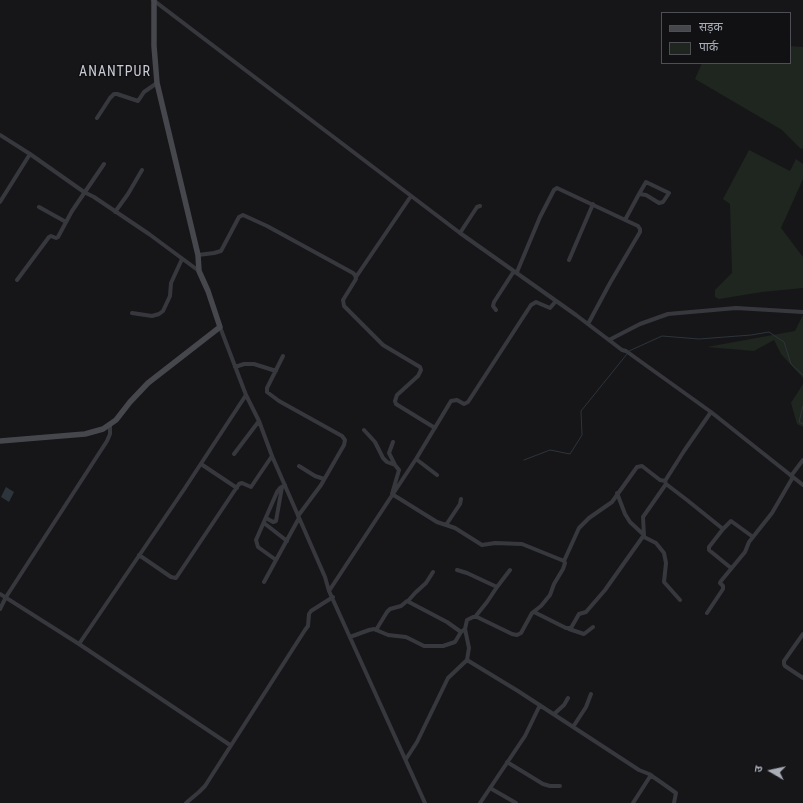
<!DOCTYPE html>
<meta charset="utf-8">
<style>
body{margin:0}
#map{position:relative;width:803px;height:803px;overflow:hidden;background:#161618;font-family:"Roboto Condensed","Noto Sans Devanagari",sans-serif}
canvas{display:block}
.legend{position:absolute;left:661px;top:12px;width:130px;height:52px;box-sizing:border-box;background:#111113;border:1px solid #4d4f55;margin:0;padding:5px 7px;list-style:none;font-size:12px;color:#a8adb8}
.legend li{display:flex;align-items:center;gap:8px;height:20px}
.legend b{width:20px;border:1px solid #4d4f55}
.north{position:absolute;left:751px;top:751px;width:40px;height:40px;-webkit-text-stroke:3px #111113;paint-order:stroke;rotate:279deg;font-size:11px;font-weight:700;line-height:16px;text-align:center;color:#a8adb8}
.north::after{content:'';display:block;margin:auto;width:14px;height:18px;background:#a8adb8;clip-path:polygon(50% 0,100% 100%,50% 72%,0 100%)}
</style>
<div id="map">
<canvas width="803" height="803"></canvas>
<ul class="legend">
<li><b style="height:5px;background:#45474d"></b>सड़क</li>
<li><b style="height:11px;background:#1e261f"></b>पार्क</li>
</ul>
<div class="north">उ</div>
</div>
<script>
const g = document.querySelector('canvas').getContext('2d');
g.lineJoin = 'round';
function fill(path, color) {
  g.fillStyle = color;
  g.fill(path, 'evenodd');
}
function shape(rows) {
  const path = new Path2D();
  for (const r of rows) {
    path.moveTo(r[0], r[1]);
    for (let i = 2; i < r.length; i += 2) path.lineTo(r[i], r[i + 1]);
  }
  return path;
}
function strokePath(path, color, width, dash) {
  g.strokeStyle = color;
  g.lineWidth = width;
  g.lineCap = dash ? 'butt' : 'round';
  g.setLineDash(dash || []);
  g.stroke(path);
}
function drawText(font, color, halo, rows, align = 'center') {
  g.font = font + ' "Roboto Condensed",sans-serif';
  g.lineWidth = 3;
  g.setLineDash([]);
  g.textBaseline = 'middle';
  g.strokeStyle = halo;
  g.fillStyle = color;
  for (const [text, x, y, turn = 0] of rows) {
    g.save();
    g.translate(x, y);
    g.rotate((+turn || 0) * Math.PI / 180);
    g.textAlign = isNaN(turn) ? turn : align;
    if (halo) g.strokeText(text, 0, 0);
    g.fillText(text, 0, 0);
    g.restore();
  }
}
const green = shape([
 [790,46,803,47,803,148,801,149,782,130,695,79,702,63,790,63],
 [749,150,790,171,796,159,803,164,803,179,781,228,803,257,803,288,762,292,719,299,715,297,715,290,732,273,730,204,723,199],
 [803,315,803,378,781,354,774,340,754,351,707,347,795,331],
 [803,384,803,427,797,424,791,403]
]);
const water = shape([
 [6,487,14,492,9,502,1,497]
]);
const stream = shape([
 [629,351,662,336,699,339,751,335,769,332,784,342,791,364,803,375],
 [803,406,799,422,803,424],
 [524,460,550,450,570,454,582,435,581,411,627,354]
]);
const street = shape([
 [153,0,460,233,576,315,622,350,626,351,711,412,803,485],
 [97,118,110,98,114,94,117,94,138,101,144,92,157,83],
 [0,135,30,154,84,192,94,197,149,234,199,271],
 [0,202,30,154],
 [39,207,66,222],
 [115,212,128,194,142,170],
 [625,220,639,194,646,182,669,193,663,202,659,203,646,195,639,194],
 [460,233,477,207,480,206],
 [198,255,214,253,221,251,239,217,243,215,267,226,353,273,355,275,356,279,343,300,344,306,383,345,420,367,421,370,418,376,397,395,395,401,396,404,435,428],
 [569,260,593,204],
 [517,272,540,217,554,190,557,188,638,226,640,229,640,232,610,283,588,324],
 [356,277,411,196],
 [17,280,49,237,51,236,56,238,58,237,72,211,104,164],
 [496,310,493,306,494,302,514,271],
 [132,313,152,316,159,314,163,311,170,296,171,283,182,259],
 [220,327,246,395,259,421,272,456,325,577,329,591,425,803],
 [609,340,640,324,668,314,736,308,803,312],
 [283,356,267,388,267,392,279,401,342,436,345,440,344,445,321,485,298,516],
 [235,367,244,364,254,364,276,371],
 [364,430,375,442,383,458,387,462,395,465],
 [393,442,389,453,395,465,399,470,392,494,437,522,455,528,482,545,495,543,522,544,564,561],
 [234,454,259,421],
 [416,459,437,475],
 [201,464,237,488],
 [299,466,315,476,324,479],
 [791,476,803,460],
 [665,481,684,451,711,412],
 [617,493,625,514,630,522,644,535,644,537,656,543,664,553,666,563,664,582,680,600],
 [266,518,273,522,276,521,282,487],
 [264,523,287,541],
 [446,525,460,504,461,499],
 [644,536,643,517,666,484],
 [139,555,171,577,176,578,239,484,242,483,251,487,272,456],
 [276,560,258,547,256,540,277,492,280,488,285,485],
 [731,568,709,550,709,547,723,529,731,521,753,537],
 [457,570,467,573,497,587,487,602,475,617],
 [264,582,299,518],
 [497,587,510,570],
 [329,591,416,459,451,401,457,400,464,404,468,402,531,305,536,302,550,308,556,301],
 [0,594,79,644,230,745],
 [408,601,415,593,426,583,433,572],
 [0,609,6,597,107,441,110,434,110,425],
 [534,612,566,628,571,628,579,614,586,612,605,590,644,535],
 [707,613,723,589,723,586,720,583,721,581,745,552,749,542,772,513,793,477],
 [569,629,584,634,593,627],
 [376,630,387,612,390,609,401,606,407,601,447,622,461,632],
 [803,634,784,661,784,664,785,666,803,678],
 [350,637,369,630,374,629,388,635,406,637,424,646,443,646,455,642,461,632,465,629],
 [79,644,185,488,246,395],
 [467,660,518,691,639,770,649,774,662,783,676,793,674,803],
 [554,714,564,705,568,698],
 [573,727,586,707,591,694],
 [406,759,417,742,448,678,467,660,469,648,465,629,467,620,473,617,477,617,512,634,517,635,521,633,532,613,541,606,550,595,554,584,563,569,565,563,564,561,579,528,589,518,612,502,637,467,642,466,660,480,665,481,666,484,687,500,723,529],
 [507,762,543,784,550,786,560,786],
 [490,788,516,803],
 [186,803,199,792,205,786,305,630,308,626,309,614,311,611,333,597],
 [480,803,525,736,540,705],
 [633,803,651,775]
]);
const secondary = shape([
 [0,441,85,434,103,429,116,420,130,402,148,383,220,327,208,291,199,271,198,255,157,83,154,46,154,0]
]);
const quarterNames = [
 ["ANANTPUR",115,72]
];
fill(green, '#1e261f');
fill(water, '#2c353c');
strokePath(stream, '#2c353c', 1);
strokePath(street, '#37383d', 4);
strokePath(secondary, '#45474d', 5.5);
g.letterSpacing = '1px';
drawText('14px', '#c9ccd4', '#111113', quarterNames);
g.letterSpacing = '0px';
</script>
